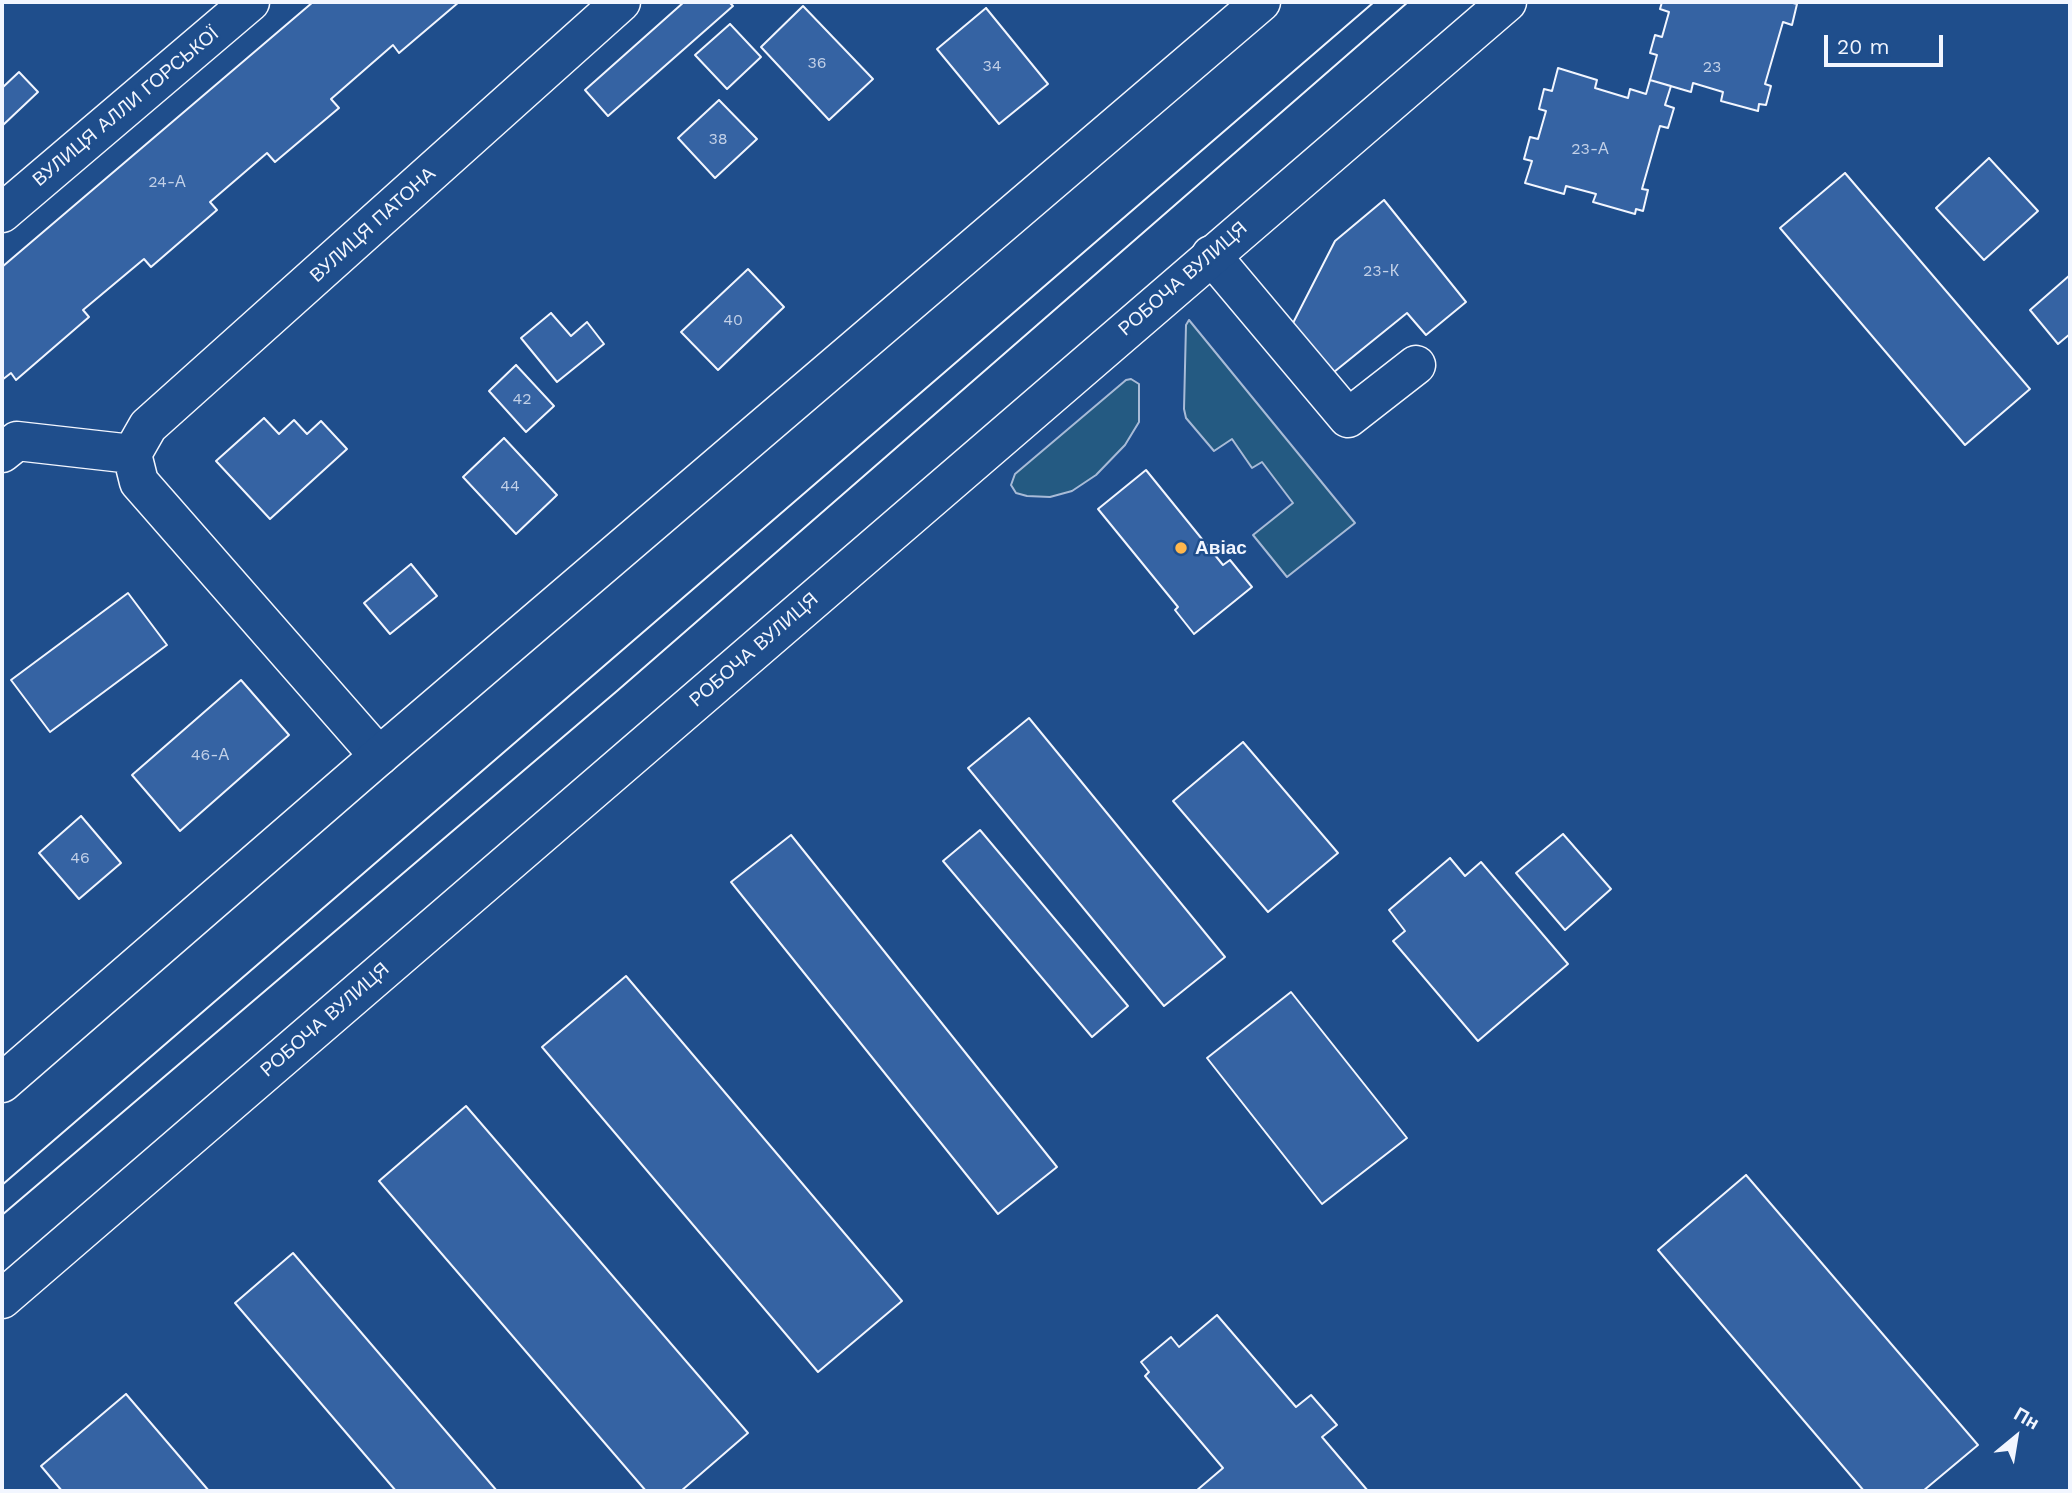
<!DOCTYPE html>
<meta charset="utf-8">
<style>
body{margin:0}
#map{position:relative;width:2072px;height:1493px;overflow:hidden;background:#1f4e8c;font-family:"Work Sans",sans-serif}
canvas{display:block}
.frame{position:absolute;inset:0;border:4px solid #f2f6ff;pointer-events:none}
.north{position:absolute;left:1981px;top:1402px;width:70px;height:70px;-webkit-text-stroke:5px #1f4e8c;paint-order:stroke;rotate:30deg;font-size:19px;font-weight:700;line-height:28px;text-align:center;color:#f2f6ff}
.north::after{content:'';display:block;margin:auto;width:24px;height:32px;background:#f2f6ff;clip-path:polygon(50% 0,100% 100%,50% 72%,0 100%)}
.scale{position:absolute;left:1824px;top:35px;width:119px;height:32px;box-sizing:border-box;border:4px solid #f2f6ff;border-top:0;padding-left:9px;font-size:21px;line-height:24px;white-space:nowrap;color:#f2f6ff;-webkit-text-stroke:5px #1f4e8c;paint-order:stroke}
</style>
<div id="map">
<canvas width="2072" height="1493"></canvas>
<div class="frame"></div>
<div class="north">Пн</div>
<div class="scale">20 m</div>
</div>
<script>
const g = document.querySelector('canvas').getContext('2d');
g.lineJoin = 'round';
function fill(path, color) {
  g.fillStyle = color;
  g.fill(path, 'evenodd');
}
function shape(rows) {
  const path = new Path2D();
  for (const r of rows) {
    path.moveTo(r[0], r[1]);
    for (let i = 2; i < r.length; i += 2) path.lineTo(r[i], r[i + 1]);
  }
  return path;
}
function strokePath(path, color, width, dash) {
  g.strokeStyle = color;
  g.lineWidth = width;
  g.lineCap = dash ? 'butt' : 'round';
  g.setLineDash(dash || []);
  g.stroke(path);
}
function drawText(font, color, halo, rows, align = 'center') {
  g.font = font + ' "Work Sans",sans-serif';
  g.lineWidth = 5;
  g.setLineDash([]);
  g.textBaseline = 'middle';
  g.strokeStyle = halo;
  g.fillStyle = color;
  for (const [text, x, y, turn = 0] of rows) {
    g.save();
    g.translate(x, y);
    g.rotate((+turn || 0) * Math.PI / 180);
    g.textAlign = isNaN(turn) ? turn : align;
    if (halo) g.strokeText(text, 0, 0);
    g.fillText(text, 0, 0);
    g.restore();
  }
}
const green = shape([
 [1189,320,1355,523,1287,577,1253,535,1293,503,1262,462,1252,468,1232,439,1214,451,1186,418,1184,409,1186,325,1189,320],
 [1131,379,1139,384,1139,422,1125,445,1096,475,1072,491,1050,497,1027,496,1016,493,1011,485,1015,474,1126,380,1131,379]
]);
const building = shape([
 [313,2,459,2,399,53,393,45,331,99,339,108,275,162,267,153,210,202,217,210,151,267,144,259,83,310,89,317,16,380,11,373,2,380,2,267,313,2],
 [684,2,729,2,733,6,608,116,585,90,684,2],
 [1662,2,1789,2,1797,4,1792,25,1783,22,1765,84,1771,86,1766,105,1759,104,1758,111,1721,101,1723,92,1693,83,1691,92,1650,80,1657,55,1650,53,1655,35,1662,37,1669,12,1660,9,1662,2],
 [803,6,873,79,829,120,761,47,803,6],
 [986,8,1048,84,999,124,937,49,986,8],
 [730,24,761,57,727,89,695,55,730,24],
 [1558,68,1597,80,1595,88,1628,98,1630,89,1646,94,1650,80,1671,86,1665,105,1674,108,1668,128,1660,126,1642,189,1648,190,1643,211,1636,209,1635,214,1593,202,1596,194,1566,186,1564,194,1525,183,1532,161,1524,159,1530,137,1538,139,1546,111,1539,109,1544,89,1552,91,1558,68],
 [19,72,38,92,2,126,2,88,19,72],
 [719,100,757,139,715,178,678,138,719,100],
 [1989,158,2038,211,1984,260,1936,208,1989,158],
 [1845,173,2030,389,1965,445,1780,228,1845,173],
 [1384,200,1466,302,1426,335,1407,313,1334,372,1292,325,1335,241,1384,200],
 [748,269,784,307,718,370,681,332,748,269],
 [2070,275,2070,334,2058,344,2030,310,2070,275],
 [551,313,571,336,587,322,604,344,557,382,521,338,551,313],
 [516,365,554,406,526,432,489,391,516,365],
 [264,418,279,434,294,420,307,434,321,421,347,449,270,519,216,461,264,418],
 [504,438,557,495,516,534,463,477,504,438],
 [1146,470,1223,565,1230,560,1252,587,1194,634,1175,610,1178,607,1098,509,1146,470],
 [411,564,437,596,390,634,364,603,411,564],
 [128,593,167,645,50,732,11,680,128,593],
 [241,680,289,735,180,831,132,775,241,680],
 [1029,718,1225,957,1164,1006,968,768,1029,718],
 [1243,742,1338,853,1268,912,1173,801,1243,742],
 [81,816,121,863,79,899,39,853,81,816],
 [980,830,1128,1006,1092,1037,943,861,980,830],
 [1563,834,1611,889,1565,930,1516,873,1563,834],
 [791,835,1057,1167,998,1214,731,882,791,835],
 [1450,858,1465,876,1481,862,1568,964,1478,1041,1393,941,1405,931,1389,910,1450,858],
 [626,976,902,1301,818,1372,542,1047,626,976],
 [1291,992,1407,1138,1322,1204,1207,1058,1291,992],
 [466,1106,748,1433,681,1491,646,1491,379,1181,466,1106],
 [1746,1175,1978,1445,1923,1491,1864,1491,1658,1250,1746,1175],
 [293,1253,497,1491,396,1491,235,1303,293,1253],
 [1217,1315,1296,1407,1311,1395,1337,1425,1322,1437,1368,1491,1196,1491,1223,1468,1145,1376,1149,1372,1141,1362,1171,1337,1179,1347,1217,1315],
 [126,1394,209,1491,62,1491,41,1466,126,1394]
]);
const minor = shape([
 [2,213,250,2],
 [1211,255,1348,418,1416,365],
 [2,453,17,441,132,454],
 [379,756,139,482,132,454,148,426,621,2]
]);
const major = shape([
 [2,1083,379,756,1261,2],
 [2,1299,1507,2]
]);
const tram = shape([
 [2,1185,1374,2],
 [2,1215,617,691,1408,2]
]);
const markers = [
 [1181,548,7,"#ffb74d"]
];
const numberNames = [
 ["36",817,63],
 ["34",992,66],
 ["23",1712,67],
 ["38",718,139],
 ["23-А",1590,149],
 ["24-А",167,182],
 ["23-К",1381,271],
 ["40",733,320],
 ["42",522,399],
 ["44",510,486],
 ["46-А",210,755],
 ["46",80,858]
];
const streetNames = [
 ["ВУЛИЦЯ АЛЛИ ГОРСЬКОЇ",126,107,-40],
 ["ВУЛИЦЯ ПАТОНА",373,225,-42],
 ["РОБОЧА ВУЛИЦЯ",1183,279,-41],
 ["РОБОЧА ВУЛИЦЯ",754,650,-41],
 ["РОБОЧА ВУЛИЦЯ",325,1020,-41]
];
const poiNames = [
 ["Авіас",1195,548]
];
fill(green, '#245a82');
strokePath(green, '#a8bbd7', 2);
fill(building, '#3563a3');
strokePath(building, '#f2f6ff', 2);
strokePath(minor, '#f2f6ff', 41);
strokePath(major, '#f2f6ff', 41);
strokePath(minor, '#1f4e8c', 38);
strokePath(major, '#1f4e8c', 38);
strokePath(tram, '#f2f6ff', 2);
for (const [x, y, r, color] of markers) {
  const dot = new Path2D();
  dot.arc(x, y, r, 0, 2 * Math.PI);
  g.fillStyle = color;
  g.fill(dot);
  strokePath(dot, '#1f4e8c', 2.5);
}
drawText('16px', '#c3d1e8', null, numberNames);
drawText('19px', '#f2f6ff', '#1f4e8c', streetNames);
drawText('bold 19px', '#f2f6ff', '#1f4e8c', poiNames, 'left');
</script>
